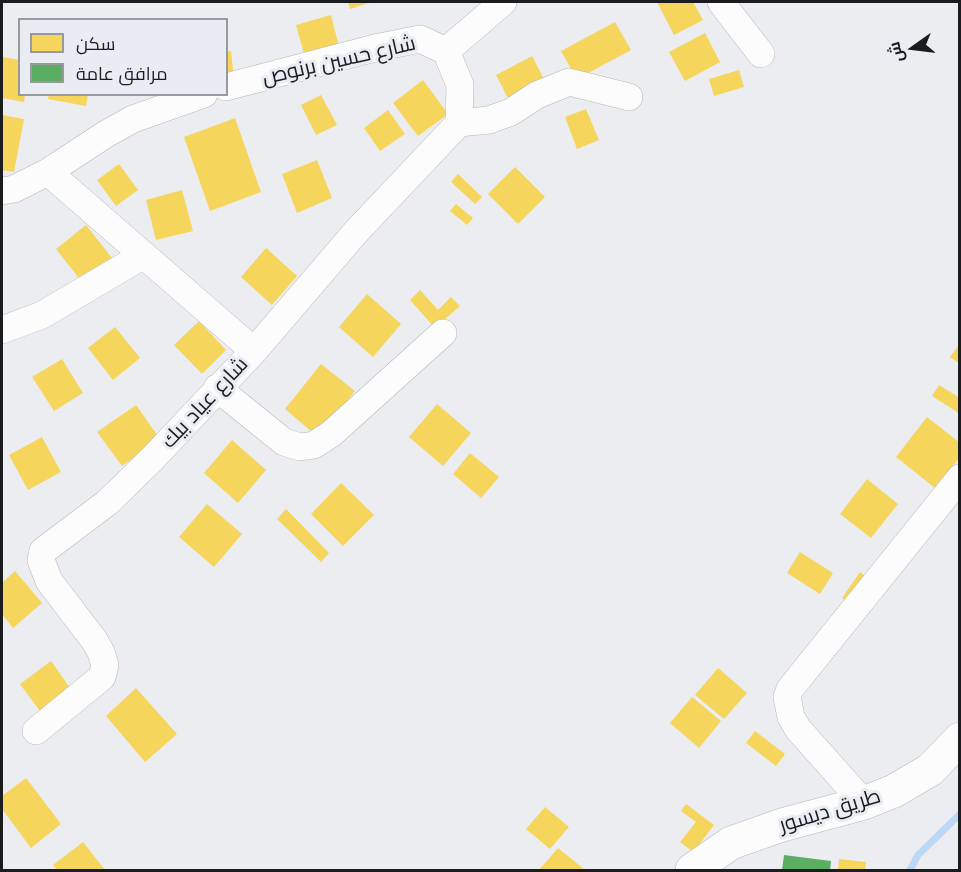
<!DOCTYPE html>
<meta charset="utf-8">
<style>
body{margin:0}
#map{position:relative;width:961px;height:872px;overflow:hidden;background:#ebedf0;font-family:"Open Sans",Cairo,sans-serif}
canvas{display:block}
.frame{position:absolute;inset:0;border:3px solid #1b1c1e;pointer-events:none}
.legend{position:absolute;left:18px;top:18px;width:210px;height:78px;box-sizing:border-box;background:#e9ecf2;border:2px solid #97999d;margin:0;padding:8px 10px;list-style:none;font-size:18px;color:#1b1c1e}
.legend li{display:flex;align-items:center;gap:12px;height:30px}
.legend b{width:30px;border:2px solid #97999d}
.north{position:absolute;left:883px;top:18px;width:60px;height:60px;-webkit-text-stroke:4px #e9ecf2;paint-order:stroke;rotate:256deg;font-size:16px;font-weight:700;line-height:24px;text-align:center;color:#1b1c1e}
.north::after{content:'';display:block;margin:auto;width:21px;height:27px;background:#1b1c1e;clip-path:polygon(50% 0,100% 100%,50% 72%,0 100%)}
</style>
<div id="map">
<canvas width="961" height="872"></canvas>
<div class="frame"></div>
<ul class="legend">
<li><b style="height:16px;background:#f6d55c"></b>سكن</li>
<li><b style="height:16px;background:#5aae61"></b>مرافق عامة</li>
</ul>
<div class="north">ش</div>
</div>
<script>
const g = document.querySelector('canvas').getContext('2d');
g.lineJoin = 'round';
function fill(path, color) {
  g.fillStyle = color;
  g.fill(path, 'evenodd');
}
function shape(rows) {
  const path = new Path2D();
  for (const r of rows) {
    path.moveTo(r[0], r[1]);
    for (let i = 2; i < r.length; i += 2) path.lineTo(r[i], r[i + 1]);
  }
  return path;
}
function strokePath(path, color, width, dash) {
  g.strokeStyle = color;
  g.lineWidth = width;
  g.lineCap = dash ? 'butt' : 'round';
  g.setLineDash(dash || []);
  g.stroke(path);
}
function drawText(font, color, halo, rows, align = 'center') {
  g.font = font + ' "Open Sans",Cairo,sans-serif';
  g.lineWidth = 6;
  g.setLineDash([]);
  g.textBaseline = 'middle';
  g.strokeStyle = halo;
  g.fillStyle = color;
  for (const [text, x, y, turn = 0] of rows) {
    g.save();
    g.translate(x, y);
    g.rotate((+turn || 0) * Math.PI / 180);
    g.textAlign = isNaN(turn) ? turn : align;
    if (halo) g.strokeText(text, 0, 0);
    g.fillText(text, 0, 0);
    g.restore();
  }
}
const homes = shape([
 [348,2,372,2,350,9],
 [657,2,693,2,703,20,674,35],
 [331,15,340,51,306,61,296,25],
 [615,22,631,50,577,79,561,51],
 [705,33,720,62,685,81,669,52],
 [231,51,234,80,226,81,226,52],
 [532,56,547,85,511,104,496,75],
 [2,57,20,60,20,94,25,94,24,102,2,98],
 [739,70,744,87,714,96,709,79],
 [423,80,448,114,418,136,393,103],
 [49,94,88,94,86,106,48,99],
 [321,95,337,125,316,135,301,105],
 [586,109,599,140,577,149,565,117],
 [388,110,405,134,380,151,364,128],
 [2,115,24,119,14,172,2,170],
 [235,118,261,192,210,211,184,137],
 [317,160,332,198,297,213,282,174],
 [119,164,138,190,116,206,97,180],
 [515,167,545,197,518,224,488,194],
 [458,174,482,197,475,204,451,182],
 [182,190,193,231,156,240,146,200],
 [456,204,473,218,467,225,450,211],
 [86,225,112,258,82,282,56,249],
 [266,248,297,276,272,305,241,277],
 [420,290,438,310,451,297,460,306,435,328,410,300],
 [367,294,401,324,373,357,339,327],
 [199,321,226,350,202,374,174,345],
 [115,327,140,358,113,380,88,348],
 [958,346,960,347,960,364,950,357],
 [62,359,83,393,54,411,32,377],
 [321,364,355,391,318,437,285,409],
 [939,385,960,398,960,414,932,396],
 [437,404,471,433,443,466,409,437],
 [136,405,160,439,122,466,97,432],
 [927,417,960,443,960,457,935,488,896,457],
 [42,437,61,472,28,490,9,455],
 [232,440,266,470,238,503,204,473],
 [470,453,499,477,481,498,453,474],
 [867,479,898,504,871,538,840,514],
 [341,483,374,515,343,546,311,514],
 [207,504,242,534,214,567,179,537],
 [286,509,329,553,321,562,277,519],
 [800,552,833,573,820,594,787,573],
 [15,571,42,603,13,628,2,614,2,583],
 [860,572,870,580,852,605,842,598],
 [51,661,75,695,45,718,20,684],
 [718,668,747,693,724,719,695,695],
 [136,688,177,734,145,762,106,716],
 [692,697,721,721,699,748,670,723],
 [755,731,785,754,776,766,746,743],
 [26,778,61,824,31,848,2,809,2,796],
 [686,804,714,825,698,846,700,857,680,842,696,822,681,811],
 [545,807,569,827,550,849,526,829],
 [83,842,105,870,57,870,53,865],
 [558,848,585,870,539,870],
 [839,859,866,862,865,870,838,870]
]);
const public = shape([
 [784,855,831,861,830,870,782,870]
]);
const stream = shape([
 [910,870,918,855,960,814]
]);
const minor = shape([
 [721,2,761,54],
 [226,87,375,48,420,39,446,51,503,2],
 [459,123,489,120,511,112,537,95,569,82,629,97],
 [48,172,254,351],
 [2,191,14,189,48,172,106,134,133,119,204,94],
 [2,330,42,315,144,255],
 [217,388,284,442,300,447,314,445,331,434,443,333],
 [36,731,102,677,105,665,101,652,94,640,49,581,41,560,43,551,108,502,153,458,254,351,355,233,459,123,460,85,446,51],
 [864,803,798,729,791,717,787,697,790,689,960,478]
]);
const secondary = shape([
 [692,870,731,843,782,825,864,803,894,791,930,770,960,739]
]);
const streetNames = [
 ["شارع حسين برنوص",339,61,-13],
 ["شارع عياد بيك",205,403,-47],
 ["طريق ديسور",830,811,-17]
];
fill(homes, '#f6d55c');
fill(public, '#5aae61');
strokePath(stream, '#bcd8f6', 7);
strokePath(minor, '#b5b7b8', 28);
strokePath(secondary, '#b5b7b8', 34);
strokePath(minor, '#fcfcfd', 27);
strokePath(secondary, '#fcfcfd', 33);
drawText('21px', '#1b1c1e', '#e9ecf2', streetNames);
</script>
